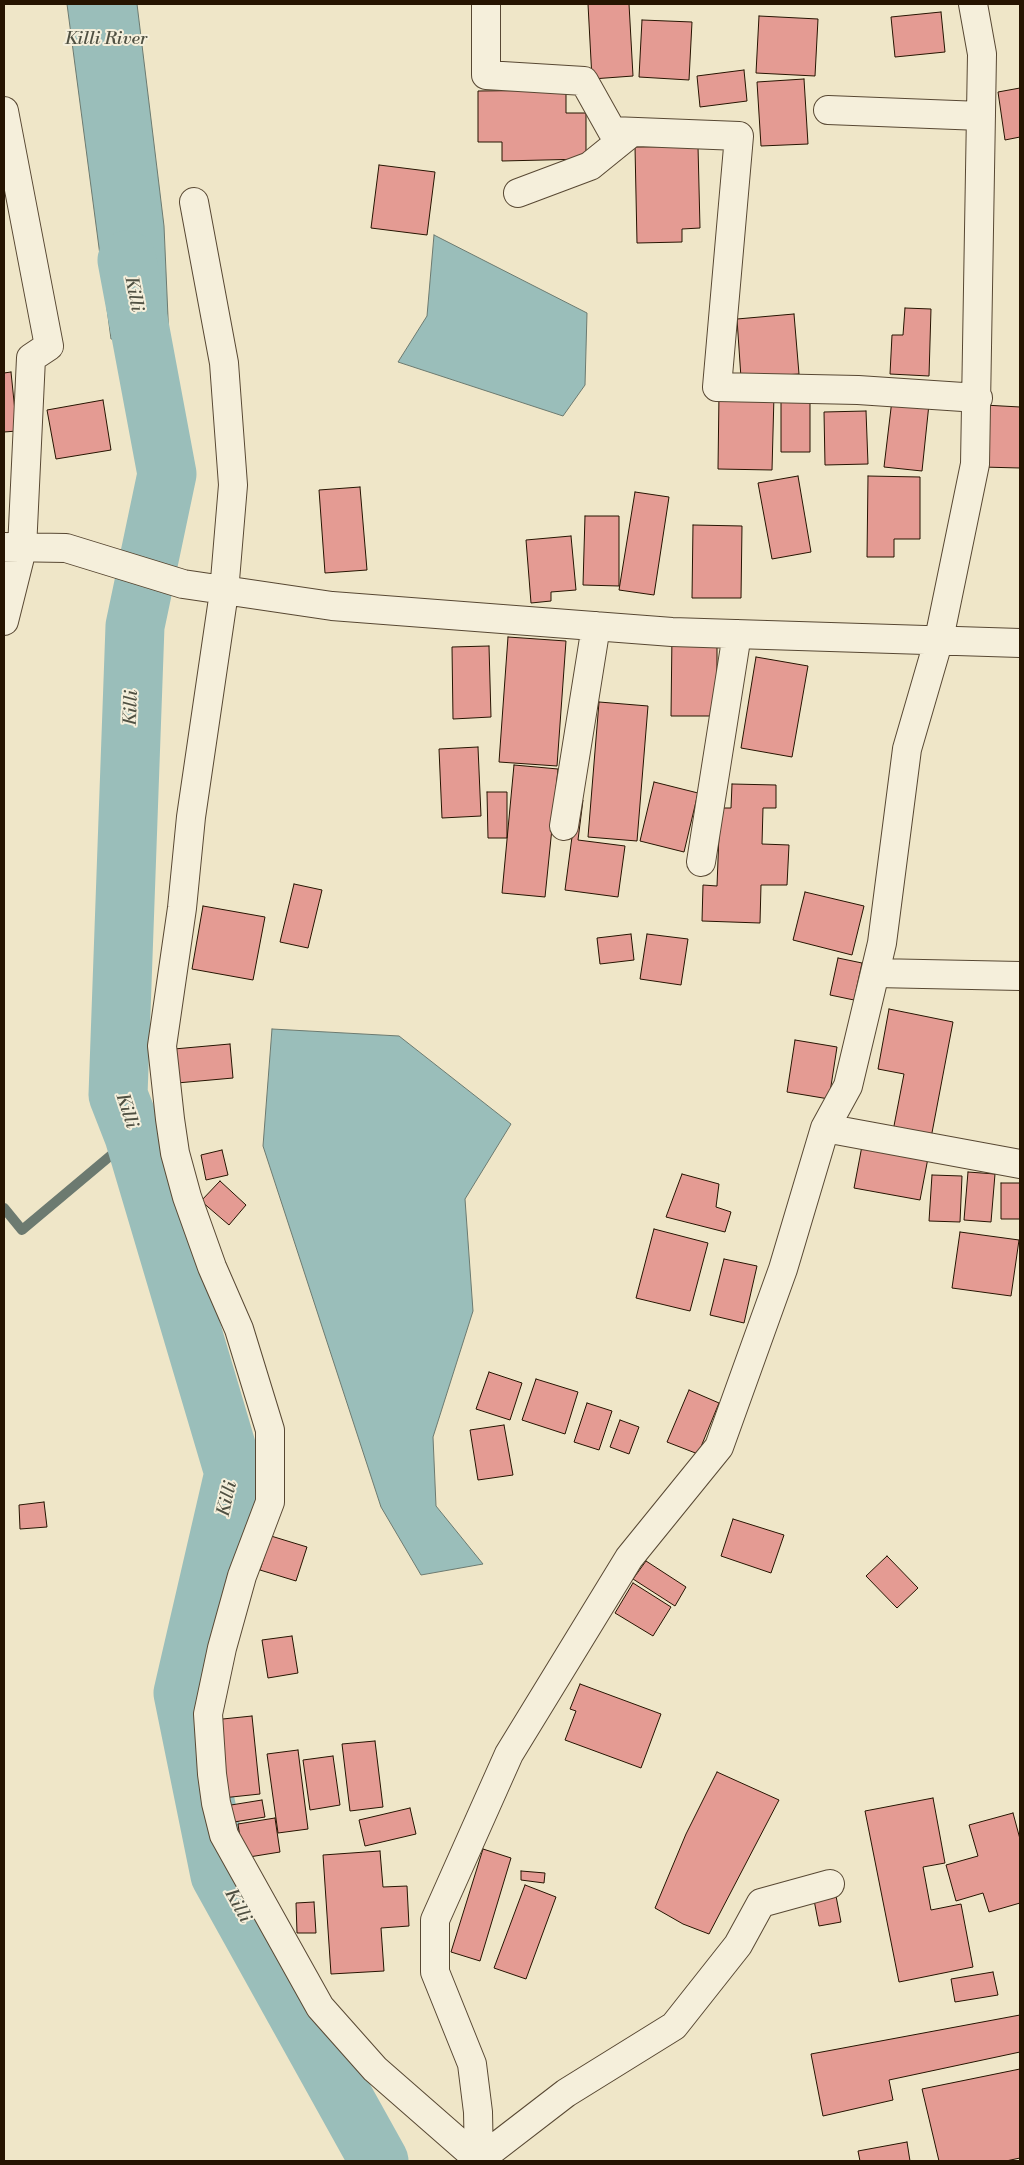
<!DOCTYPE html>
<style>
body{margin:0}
#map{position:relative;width:1024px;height:2165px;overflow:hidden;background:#efe6c8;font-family:"Libre Bodoni",serif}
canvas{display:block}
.frame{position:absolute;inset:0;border:5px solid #261401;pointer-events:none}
</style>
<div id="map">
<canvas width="1024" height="2165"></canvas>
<div class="frame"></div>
</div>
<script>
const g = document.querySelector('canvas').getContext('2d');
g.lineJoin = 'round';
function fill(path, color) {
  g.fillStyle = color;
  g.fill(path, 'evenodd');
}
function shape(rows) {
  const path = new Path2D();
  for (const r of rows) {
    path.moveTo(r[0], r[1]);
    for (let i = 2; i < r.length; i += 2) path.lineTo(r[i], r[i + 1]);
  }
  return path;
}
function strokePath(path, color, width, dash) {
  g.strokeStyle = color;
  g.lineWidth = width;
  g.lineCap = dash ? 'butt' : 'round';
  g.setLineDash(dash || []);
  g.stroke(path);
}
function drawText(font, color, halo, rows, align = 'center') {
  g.font = font + ' "Libre Bodoni",serif';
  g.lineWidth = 4;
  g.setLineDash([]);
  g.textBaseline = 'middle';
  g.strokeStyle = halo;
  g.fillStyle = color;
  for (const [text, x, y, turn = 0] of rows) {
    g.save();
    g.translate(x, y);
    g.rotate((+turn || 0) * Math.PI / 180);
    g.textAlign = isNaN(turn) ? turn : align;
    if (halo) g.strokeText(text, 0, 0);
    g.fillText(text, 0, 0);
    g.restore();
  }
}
const water = shape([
 [67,4,137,4,164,226,169,340,111,339,67,4],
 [434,235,587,313,585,385,563,416,398,362,427,316,434,235],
 [272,1029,399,1036,511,1124,465,1199,473,1311,433,1437,436,1506,483,1564,421,1575,381,1507,263,1146,272,1029]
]);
const stream = shape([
 [4,1208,22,1230,134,1136]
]);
const river = shape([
 [127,260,167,474,135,626,118,1095,134,1136,234,1473,183,1693,220,1875,379,2161]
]);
const building = shape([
 [588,4,629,4,633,76,592,79,588,4],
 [941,12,945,52,895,57,891,17,941,12],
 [759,16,818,19,815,76,756,73,759,16],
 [642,20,692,22,689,80,639,77,642,20],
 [744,70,747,101,700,107,697,76,744,70],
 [804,79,808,144,761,146,757,82,804,79],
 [1020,88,1020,137,1005,140,998,92,1020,88],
 [566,90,566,113,586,113,586,159,502,161,502,142,478,142,478,91,566,90],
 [698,146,700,228,682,229,682,242,637,243,635,147,698,146],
 [379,165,435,172,427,235,371,228,379,165],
 [905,308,931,309,929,376,890,374,892,335,903,335,905,308],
 [794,314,799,374,741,378,737,319,794,314],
 [11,372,17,431,4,432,4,373,11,372],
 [719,394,774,395,772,470,718,469,719,394],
 [103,400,111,450,56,459,47,410,103,400],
 [892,400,929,404,922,471,884,467,892,400],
 [781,401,810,401,810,452,781,452,781,401],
 [984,405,1020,407,1020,468,982,467,984,405],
 [866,411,868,464,825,465,824,412,866,411],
 [798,476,811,552,772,559,758,483,798,476],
 [868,476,920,477,920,539,894,539,894,557,867,557,868,476],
 [360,487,367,570,325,573,319,490,360,487],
 [635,492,669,497,654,595,619,590,635,492],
 [585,516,619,516,619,586,583,585,585,516],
 [693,525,742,526,741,598,692,598,693,525],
 [571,536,576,590,551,592,551,601,531,603,526,540,571,536],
 [672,634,717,634,717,716,671,716,672,634],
 [508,637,566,641,557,766,499,762,508,637],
 [489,646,491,717,453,719,452,647,489,646],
 [756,657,808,666,792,757,741,748,756,657],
 [599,702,648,706,637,841,588,837,599,702],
 [478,747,481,816,442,818,439,749,478,747],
 [514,765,558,769,545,897,502,893,514,765],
 [654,782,698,793,684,852,640,841,654,782],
 [732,784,776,785,776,808,763,808,762,844,789,845,787,885,761,885,760,923,702,921,703,885,717,886,720,808,731,808,732,784],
 [487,792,507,792,507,838,488,838,487,792],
 [577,799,583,800,578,840,625,846,618,897,565,890,577,799],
 [294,884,322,890,308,948,280,942,294,884],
 [805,892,864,906,852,955,793,940,805,892],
 [203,906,265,917,253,980,192,969,203,906],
 [631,934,634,960,600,964,597,938,631,934],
 [647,934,688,939,681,985,640,979,647,934],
 [838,958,862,963,854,1000,830,995,838,958],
 [889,1009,953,1022,931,1138,893,1131,904,1074,878,1069,889,1009],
 [795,1040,837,1047,829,1099,787,1092,795,1040],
 [230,1044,233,1078,177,1083,174,1049,230,1044],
 [862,1146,928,1158,920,1200,854,1188,862,1146],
 [222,1150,228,1175,206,1180,201,1155,222,1150],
 [968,1172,995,1174,991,1222,964,1220,968,1172],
 [682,1174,719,1184,716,1207,731,1212,725,1232,666,1217,682,1174],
 [932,1175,962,1176,960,1222,929,1221,932,1175],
 [220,1181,246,1205,229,1225,201,1201,220,1181],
 [1001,1183,1020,1183,1020,1219,1001,1219,1001,1183],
 [654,1229,708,1243,690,1311,636,1298,654,1229],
 [960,1232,1019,1240,1011,1296,952,1288,960,1232],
 [724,1259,757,1266,744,1323,710,1315,724,1259],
 [489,1372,522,1383,510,1420,476,1409,489,1372],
 [536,1379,578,1392,565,1434,522,1420,536,1379],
 [689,1390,719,1403,698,1454,667,1442,689,1390],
 [587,1403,612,1411,599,1450,574,1442,587,1403],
 [620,1420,639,1427,629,1454,610,1447,620,1420],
 [504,1425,513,1475,478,1480,470,1430,504,1425],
 [44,1502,47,1527,20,1529,19,1505,44,1502],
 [733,1519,784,1535,771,1573,721,1556,733,1519],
 [271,1536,307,1547,296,1581,260,1570,271,1536],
 [887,1556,918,1588,897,1608,866,1576,887,1556],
 [646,1561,686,1587,675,1606,633,1579,646,1561],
 [633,1583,671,1607,653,1636,615,1613,633,1583],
 [292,1636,298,1673,268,1678,262,1640,292,1636],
 [580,1684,661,1714,641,1768,565,1740,576,1711,570,1709,580,1684],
 [252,1716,260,1794,222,1798,213,1720,252,1716],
 [375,1741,383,1807,350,1811,342,1744,375,1741],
 [298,1750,308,1829,278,1833,267,1754,298,1750],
 [333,1756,340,1805,310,1810,303,1760,333,1756],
 [717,1772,779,1800,709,1934,683,1924,655,1908,686,1834,717,1772],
 [933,1798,945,1863,923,1867,931,1910,961,1904,973,1967,899,1982,865,1811,933,1798],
 [262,1800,265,1817,234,1822,231,1805,262,1800],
 [410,1808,416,1834,365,1846,359,1820,410,1808],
 [1013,1813,1020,1839,1020,1903,989,1912,983,1893,956,1901,946,1865,978,1856,969,1825,1013,1813],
 [275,1818,280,1852,243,1858,238,1824,275,1818],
 [483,1849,511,1858,480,1961,451,1952,483,1849],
 [380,1851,383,1887,407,1886,409,1926,381,1928,384,1971,331,1974,323,1855,380,1851],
 [521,1871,545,1873,544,1883,521,1880,521,1871],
 [525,1885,556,1897,526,1979,494,1968,525,1885],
 [836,1896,841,1922,819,1926,814,1900,836,1896],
 [314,1902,316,1933,297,1933,296,1903,314,1902],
 [993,1972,998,1995,955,2002,951,1979,993,1972],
 [1020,2015,1020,2052,889,2080,893,2100,823,2116,811,2054,1020,2015],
 [1020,2069,1020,2158,1006,2161,939,2161,922,2089,1020,2069],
 [907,2142,910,2161,860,2161,858,2151,907,2142]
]);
const minor = shape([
 [486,4,486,75,584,81,612,131,739,136,717,387,858,390,978,398],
 [828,110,981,116],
 [4,111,49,346,31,358,22,549,4,621],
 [518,193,590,166,632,132],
 [194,202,224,363,233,485,224,592,191,817,182,908,162,1046,170,1119,175,1153,187,1197,212,1267,239,1329,270,1430,270,1502,242,1576,222,1648,208,1714,212,1774,216,1803,224,1835,320,2007,375,2069,479,2160,566,2093,674,2026,738,1945,761,1903,830,1884],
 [4,547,66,548,183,584,332,606,672,632,1020,643],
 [564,826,596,626],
 [701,862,737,634],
 [875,973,1020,976],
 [825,1128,1020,1164],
 [479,2161,478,2112,472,2064,435,1972,435,1920,509,1754,629,1558,719,1447,783,1269,825,1128,848,1086,882,943,907,749,939,639,975,464,982,54,973,4]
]);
const waterNames = [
 ["Killi River",106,40],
 ["Killi",133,294,79],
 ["Killi",132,708,-88],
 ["Killi",126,1111,72],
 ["Killi",228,1499,-77],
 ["Killi",237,1906,61]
];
fill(water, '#9abeba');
strokePath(water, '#6c7a70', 1);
strokePath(stream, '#6c7a70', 10);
strokePath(river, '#9abeba', 59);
fill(building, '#e49b93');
strokePath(building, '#261401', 1);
strokePath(minor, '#584833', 30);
strokePath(minor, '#f5efdb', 28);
drawText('italic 18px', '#4f5042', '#f5efdb', waterNames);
</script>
